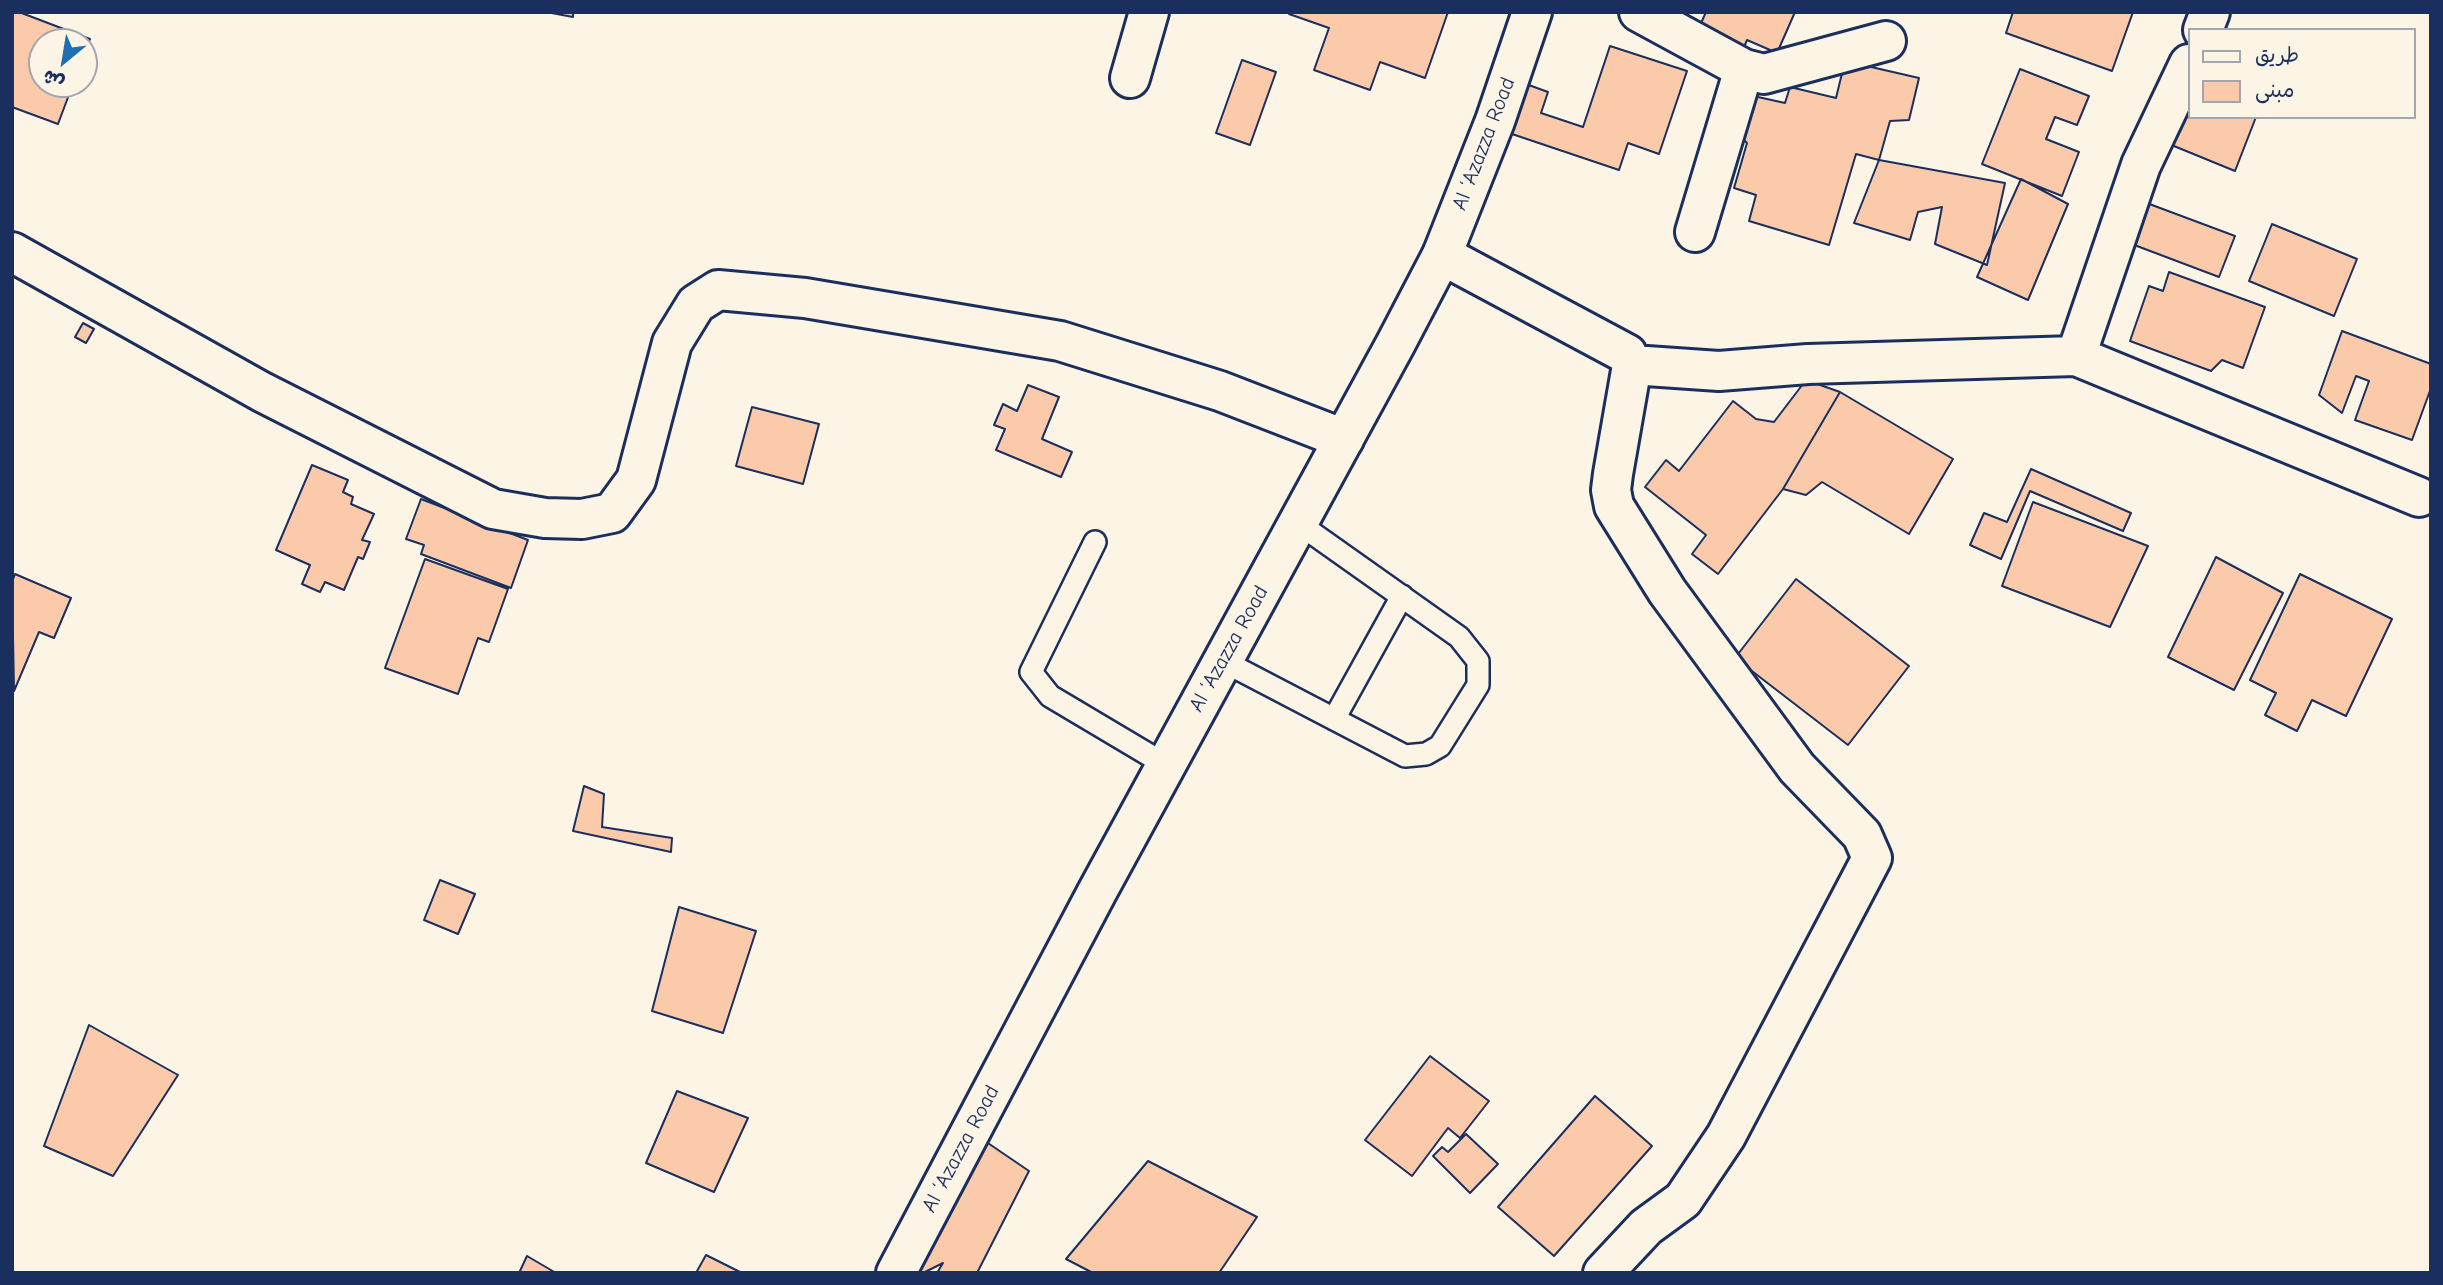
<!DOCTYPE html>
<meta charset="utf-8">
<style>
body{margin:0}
#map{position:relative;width:2443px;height:1285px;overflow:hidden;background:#fcf5e5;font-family:"Comic Neue","Playpen Sans Arabic",sans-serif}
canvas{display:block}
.frame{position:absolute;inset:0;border:14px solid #1b2f5e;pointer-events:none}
.legend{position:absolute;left:2188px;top:28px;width:228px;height:91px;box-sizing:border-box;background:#fcf5e5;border:2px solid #a2a6af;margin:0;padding:9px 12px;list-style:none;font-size:21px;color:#1b2f5e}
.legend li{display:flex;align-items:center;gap:14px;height:35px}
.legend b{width:35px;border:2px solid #a2a6af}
.north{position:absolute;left:28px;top:28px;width:70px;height:70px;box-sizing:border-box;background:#fcf5e5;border:2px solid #a2a6af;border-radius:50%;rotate:210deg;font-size:19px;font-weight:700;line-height:28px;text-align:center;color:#1b2f5e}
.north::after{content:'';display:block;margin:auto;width:24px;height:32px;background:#1f6fb2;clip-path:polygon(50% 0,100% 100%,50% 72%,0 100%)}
</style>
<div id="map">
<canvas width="2443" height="1285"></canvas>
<div class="frame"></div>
<ul class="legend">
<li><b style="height:9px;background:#fcf5e5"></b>طريق</li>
<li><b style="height:19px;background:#fbcaab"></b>مبنى</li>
</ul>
<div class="north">ش</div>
</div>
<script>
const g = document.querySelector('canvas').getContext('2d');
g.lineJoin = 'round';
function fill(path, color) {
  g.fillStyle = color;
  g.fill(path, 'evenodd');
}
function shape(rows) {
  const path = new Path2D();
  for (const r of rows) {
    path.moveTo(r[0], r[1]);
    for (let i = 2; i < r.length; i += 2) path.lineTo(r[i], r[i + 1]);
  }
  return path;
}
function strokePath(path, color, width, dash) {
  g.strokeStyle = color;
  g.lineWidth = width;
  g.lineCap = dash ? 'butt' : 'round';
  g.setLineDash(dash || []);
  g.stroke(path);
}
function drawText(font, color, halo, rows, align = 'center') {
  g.font = font + ' "Comic Neue",sans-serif';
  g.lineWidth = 5;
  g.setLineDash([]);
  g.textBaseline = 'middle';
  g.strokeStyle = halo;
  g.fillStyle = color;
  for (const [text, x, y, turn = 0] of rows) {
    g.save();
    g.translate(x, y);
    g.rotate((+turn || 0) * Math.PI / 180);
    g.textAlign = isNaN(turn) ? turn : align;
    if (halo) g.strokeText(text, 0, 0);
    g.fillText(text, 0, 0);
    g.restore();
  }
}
const building = shape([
 [12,12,19,12,90,39,84,55,84,42,42,42,42,84,73,84,58,124,12,107,12,12],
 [546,12,573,12,573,17,546,12],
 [1290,12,1448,12,1425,78,1380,62,1370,90,1314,70,1329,28,1289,14,1290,12],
 [1706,12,1795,12,1777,53,1747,40,1742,52,1697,32,1706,12],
 [2013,12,2133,12,2112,71,2006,33,2013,12],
 [1610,46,1687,71,1659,154,1628,143,1619,170,1509,133,1526,84,1548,92,1541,113,1583,127,1610,46],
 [1242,60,1276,72,1250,145,1216,133,1242,60],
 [1845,61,1919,78,1909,120,1890,121,1879,160,1856,154,1829,245,1749,221,1756,195,1734,188,1747,143,1732,128,1740,93,1785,103,1790,87,1836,98,1845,61],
 [2020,69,2089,96,2077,125,2055,117,2046,139,2079,152,2062,196,1982,164,2020,69],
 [2189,93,2189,117,2256,117,2235,171,2169,144,2189,93],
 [1879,160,2005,183,1987,265,1935,244,1942,207,1918,212,1910,240,1854,223,1879,160],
 [2021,179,2068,204,2028,300,1977,277,2021,179],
 [2144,202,2235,236,2219,277,2129,243,2144,202],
 [2272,224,2357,259,2334,316,2249,281,2272,224],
 [2169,272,2265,307,2243,368,2222,360,2211,371,2130,341,2149,286,2163,291,2169,272],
 [83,323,94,329,86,343,75,337,83,323],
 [2342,331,2431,364,2431,388,2412,440,2355,420,2369,381,2356,376,2342,413,2319,395,2342,331],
 [1806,380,1840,392,1783,489,1718,574,1692,554,1706,535,1645,487,1666,460,1679,471,1733,401,1756,419,1774,422,1806,380],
 [1028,385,1059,397,1042,439,1072,452,1061,477,996,450,1005,429,994,425,1003,404,1017,411,1028,385],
 [1840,392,1953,459,1909,534,1822,482,1806,495,1783,489,1840,392],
 [752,407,819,424,803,484,736,466,752,407],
 [312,465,348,480,343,492,353,497,351,504,374,514,362,540,370,542,363,559,358,557,344,590,325,582,320,592,302,584,310,565,276,550,312,465],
 [2031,469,2131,513,2123,531,2030,491,2001,559,1970,545,1984,513,2007,522,2031,469],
 [421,499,528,540,511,588,421,554,424,545,406,539,421,499],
 [2033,502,2148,546,2110,627,2002,586,2033,502],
 [2216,557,2283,593,2234,690,2168,657,2216,557],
 [425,559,508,589,489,642,478,638,458,694,385,668,425,559],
 [15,574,71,598,54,638,39,632,14,691,12,582,15,574],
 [2300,574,2392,619,2346,716,2312,700,2297,731,2265,715,2276,693,2250,680,2300,574],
 [1796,579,1909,666,1848,745,1735,658,1796,579],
 [584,786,604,794,602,827,672,838,671,852,573,831,584,786],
 [440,880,475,894,458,934,424,920,440,880],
 [679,907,756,931,723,1033,652,1011,679,907],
 [89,1025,178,1075,113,1176,44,1146,89,1025],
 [1430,1056,1489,1101,1460,1138,1448,1128,1412,1176,1365,1140,1430,1056],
 [677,1091,748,1118,714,1192,646,1163,677,1091],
 [1595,1096,1652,1146,1554,1256,1498,1207,1595,1096],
 [1466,1134,1498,1164,1470,1193,1433,1156,1442,1147,1448,1152,1466,1134],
 [982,1139,1029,1171,977,1273,937,1273,943,1263,923,1273,911,1273,982,1139],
 [1148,1161,1257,1217,1219,1273,1093,1273,1066,1259,1148,1161],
 [706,1255,742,1273,696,1273,706,1255],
 [527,1256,556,1273,519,1273,527,1256]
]);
const lane = shape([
 [1095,542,1031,672,1050,696,1166,765],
 [1223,661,1405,756,1426,754,1440,746,1478,685,1478,661,1459,637,1298,523],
 [1334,719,1402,596]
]);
const street = shape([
 [1639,12,1744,69,1764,74,1886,41],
 [2203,30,2210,12],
 [1130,78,1149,12],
 [1695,232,1744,69],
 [12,252,262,392,493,509,545,518,582,519,612,513,636,480,672,343,696,304,718,290,805,298,1060,341,1220,391,1344,439],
 [1442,255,1627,354,1632,365,1613,474,1611,490,1614,506,1667,591,1797,768,1862,835,1872,858,1726,1136,1683,1200,1646,1227,1603,1273],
 [2076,356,2419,497],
 [1632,365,1719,371,1808,364,2076,356,2141,165,2189,64]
]);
const secondary = shape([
 [896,1273,1097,892,1396,343,1442,255,1495,121,1532,12]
]);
const streetNames = [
 ["Al ‘Azazza Road",1484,144,-69],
 ["Al ‘Azazza Road",1229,649,-61],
 ["Al ‘Azazza Road",961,1149,-62]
];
fill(building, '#fbcaab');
strokePath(building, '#1b2f5e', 2);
strokePath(lane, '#1b2f5e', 26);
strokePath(street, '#1b2f5e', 44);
strokePath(secondary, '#1b2f5e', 44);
strokePath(lane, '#fcf5e5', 21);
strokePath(street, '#fcf5e5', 38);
strokePath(secondary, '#fcf5e5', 38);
drawText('21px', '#1b2f5e', '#fcf5e5', streetNames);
</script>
